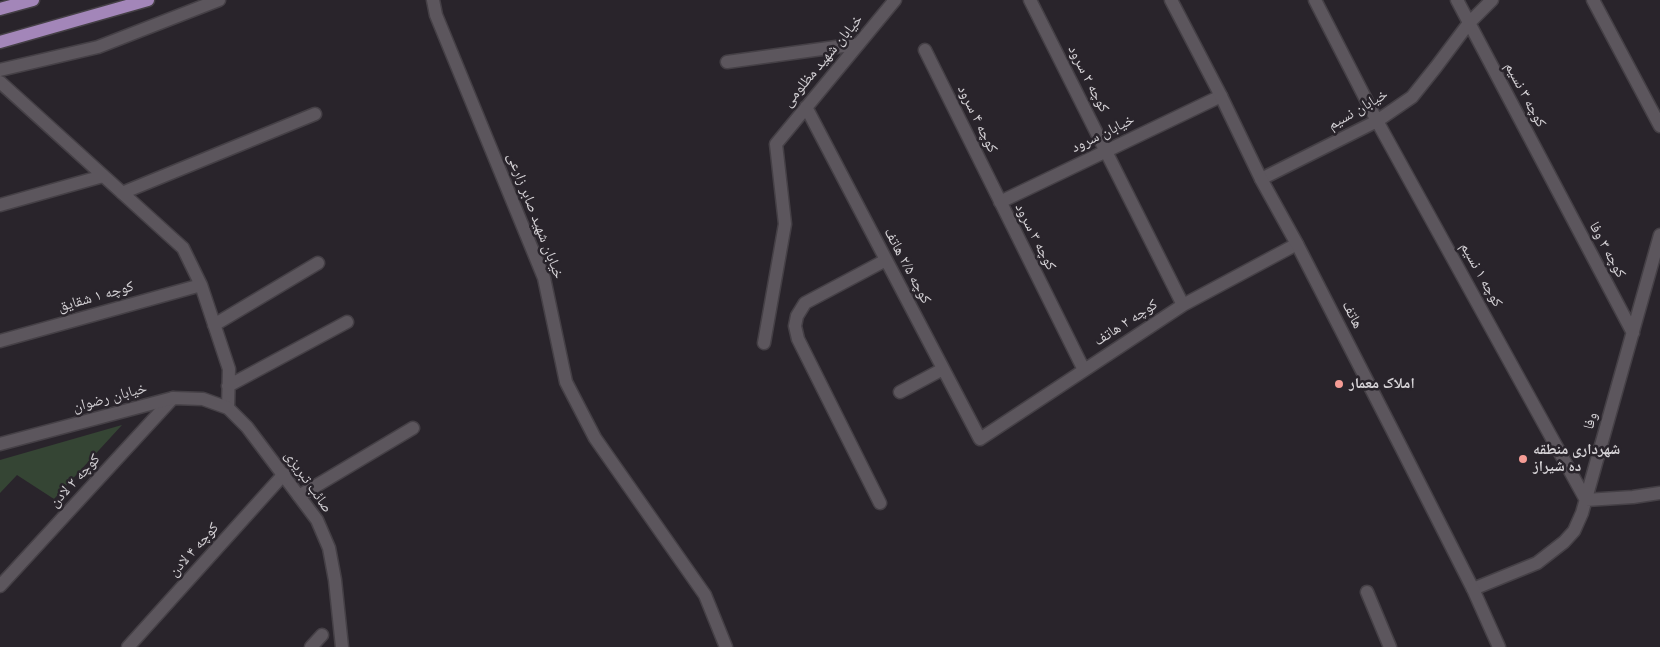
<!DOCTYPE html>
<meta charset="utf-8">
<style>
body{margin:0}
canvas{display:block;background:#29242b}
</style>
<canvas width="1660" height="647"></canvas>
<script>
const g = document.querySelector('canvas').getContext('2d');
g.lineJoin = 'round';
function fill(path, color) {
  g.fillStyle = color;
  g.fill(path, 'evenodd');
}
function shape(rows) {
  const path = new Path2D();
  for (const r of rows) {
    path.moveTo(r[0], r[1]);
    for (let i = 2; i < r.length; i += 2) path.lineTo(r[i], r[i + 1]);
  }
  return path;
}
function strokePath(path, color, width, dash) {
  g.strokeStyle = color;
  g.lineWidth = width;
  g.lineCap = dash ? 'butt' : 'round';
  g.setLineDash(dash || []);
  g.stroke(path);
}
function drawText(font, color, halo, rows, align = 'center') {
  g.font = font + ' "Times New Roman","Noto Naskh Arabic",serif';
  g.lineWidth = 5;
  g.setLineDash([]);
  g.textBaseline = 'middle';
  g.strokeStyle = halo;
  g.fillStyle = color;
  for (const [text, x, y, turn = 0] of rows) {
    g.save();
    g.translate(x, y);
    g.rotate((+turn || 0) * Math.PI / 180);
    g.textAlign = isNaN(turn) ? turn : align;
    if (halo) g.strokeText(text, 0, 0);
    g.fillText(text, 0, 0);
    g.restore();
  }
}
const green = shape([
 [122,425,54,499,17,475,0,493,0,460]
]);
const minor = shape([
 [433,0,436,15,544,278,566,382,595,438,705,595,726,647],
 [1030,0,1183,305],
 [1315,0,1377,121,1586,500,1633,497,1660,493],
 [1457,0,1633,333],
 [1593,0,1660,126],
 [925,50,1084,370],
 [727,62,858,44],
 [0,82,183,248,201,285,229,369,228,408],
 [806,107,980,439,1183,305,1297,244],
 [1261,179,1377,121,1412,97,1436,67,1469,23,1492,0],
 [122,193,315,114],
 [1000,202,1221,96],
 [0,205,103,176],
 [214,325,318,263],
 [0,341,201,285],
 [764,343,785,224,776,144,895,0],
 [228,386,347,322],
 [900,392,943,369],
 [299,496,413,428],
 [880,503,798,339,795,326,797,316,805,303,886,260],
 [0,586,173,398],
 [1473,589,1537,563,1564,542,1574,531,1582,513,1660,235],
 [1367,592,1390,647],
 [128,647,284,474],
 [311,647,322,635]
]);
const tertiary = shape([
 [1171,0,1221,96,1261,179,1297,244,1402,449,1473,589,1499,647],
 [0,70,98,47,219,0],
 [0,444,173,398,203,399,228,408,247,427,317,520,329,548,335,580,342,647]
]);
const primary = shape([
 [0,9,33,0],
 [0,42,148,0]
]);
const markers = [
 [1339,384,5,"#f59c95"],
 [1523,459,5,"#f59c95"]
];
const streetNames = [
 ["خیابان شهید مظلومی",823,61,-50],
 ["کوچه ۲ سرود",1088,79,63],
 ["کوچه ۳ نسیم",1525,95,62],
 ["خیابان نسیم",1358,110,-30],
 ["کوچه ۴ سرود",977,119,64],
 ["خیابان سرود",1103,134,-26],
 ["خیابان شهید صابر زارعی",535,216,69],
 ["کوچه ۳ سرود",1035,237,63],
 ["کوچه ۳ وفا",1607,250,62],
 ["کوچه ۲/۵ هاتف",907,266,62],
 ["کوچه ۱ نسیم",1481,275,61],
 ["کوچه ۱ شقایق",96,297,-16],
 ["هاتف",1352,315,63],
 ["کوچه ۲ هاتف",1126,323,-33],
 ["خیابان رضوان",110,398,-15],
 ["وفا",1591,421,-74],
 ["کوچه ۲ لادن",75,481,-47],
 ["صائب تبریزی",308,482,55],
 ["کوچه ۴ لادن",194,550,-48]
];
const poiNames = [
 ["املاک معمار",1349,384],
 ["شهرداری منطقه",1533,450],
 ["ده شیراز",1533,467]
];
fill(green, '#354534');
strokePath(minor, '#454046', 15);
strokePath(tertiary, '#454046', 15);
strokePath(primary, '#454046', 15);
strokePath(minor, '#5c565d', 12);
strokePath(tertiary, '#5c565d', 12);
strokePath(primary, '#a386b9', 12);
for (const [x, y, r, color] of markers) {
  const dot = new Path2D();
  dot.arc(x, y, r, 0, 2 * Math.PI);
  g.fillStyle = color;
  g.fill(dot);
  strokePath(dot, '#29242b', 2);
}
drawText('15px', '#d5d2d6', '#29242b', streetNames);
drawText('bold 15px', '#d5d2d6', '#29242b', poiNames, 'left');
</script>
